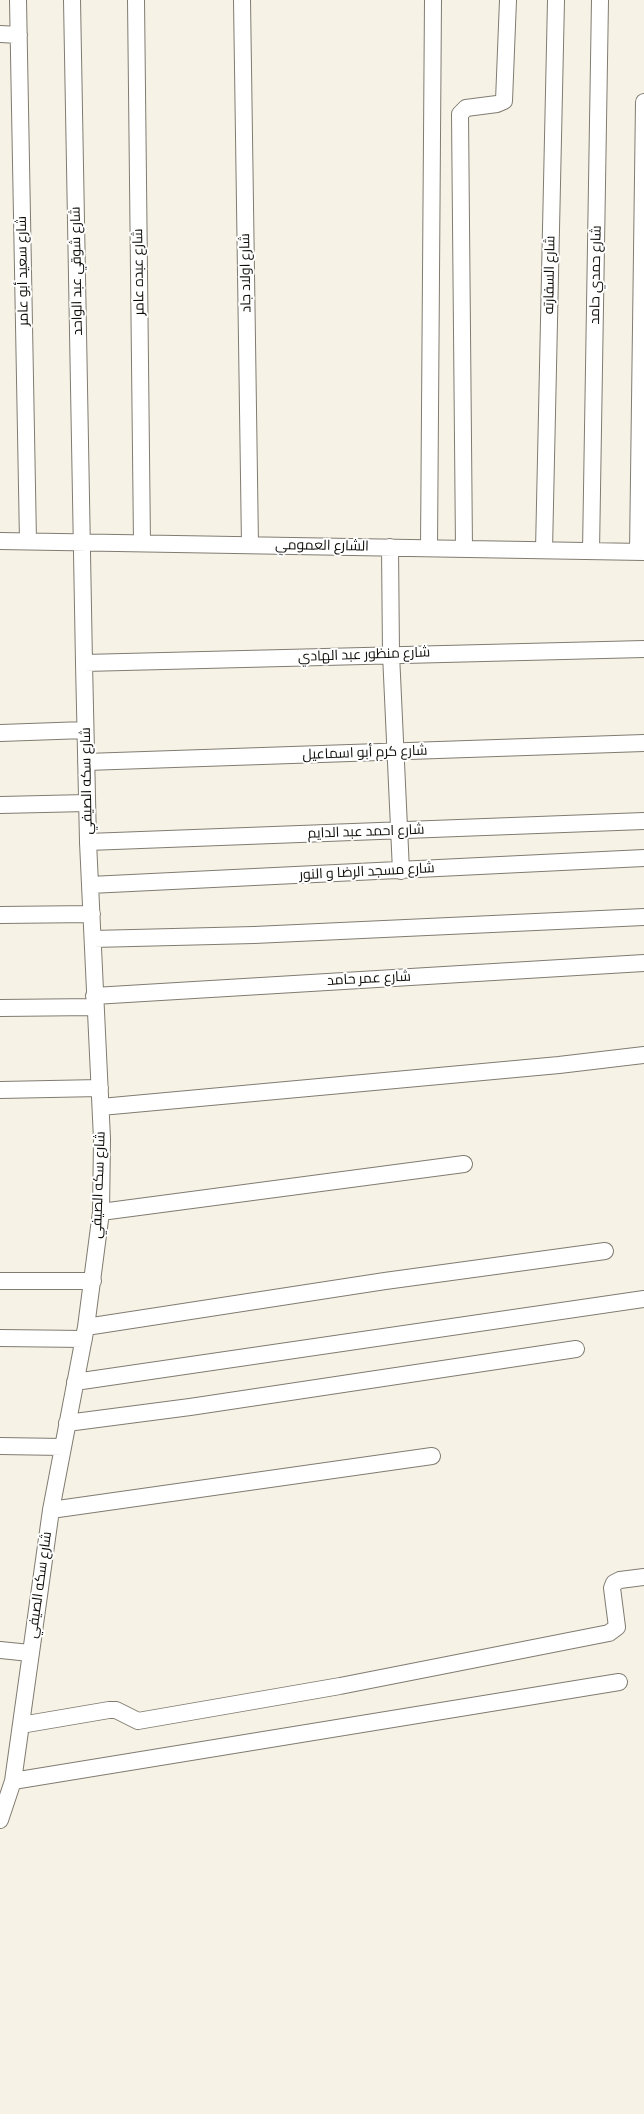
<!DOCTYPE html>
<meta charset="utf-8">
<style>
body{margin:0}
canvas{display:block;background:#f7f2e6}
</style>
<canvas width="644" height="2114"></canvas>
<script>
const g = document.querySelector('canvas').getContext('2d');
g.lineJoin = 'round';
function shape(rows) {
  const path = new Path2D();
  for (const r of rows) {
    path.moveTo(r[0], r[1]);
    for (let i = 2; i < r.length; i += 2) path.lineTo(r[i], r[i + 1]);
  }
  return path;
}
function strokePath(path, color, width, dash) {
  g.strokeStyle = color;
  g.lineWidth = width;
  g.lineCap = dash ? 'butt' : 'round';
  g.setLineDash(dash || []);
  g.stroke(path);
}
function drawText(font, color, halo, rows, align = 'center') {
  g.font = font + ' "Archivo Narrow",Cairo,sans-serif';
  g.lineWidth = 4;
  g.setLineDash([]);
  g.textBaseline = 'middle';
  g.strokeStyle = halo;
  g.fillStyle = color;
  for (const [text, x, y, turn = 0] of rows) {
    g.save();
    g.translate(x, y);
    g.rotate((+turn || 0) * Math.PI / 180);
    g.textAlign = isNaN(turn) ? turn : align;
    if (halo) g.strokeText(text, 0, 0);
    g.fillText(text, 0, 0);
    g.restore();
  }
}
const street = shape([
 [18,0,28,541],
 [136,0,142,543],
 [242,0,250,545],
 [0,34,19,35],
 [0,541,644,552],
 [390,547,391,654,401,871],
 [429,548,433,0],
 [464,549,460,114,466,108,497,104,504,101,508,0],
 [544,550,556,0],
 [591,551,600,0],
 [638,552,644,102],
 [84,663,644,649],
 [0,733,85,730],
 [86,762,644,743],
 [0,805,87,803],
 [88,842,644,821],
 [90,885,644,858],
 [0,915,92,914],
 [93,939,254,935,644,917],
 [94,996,644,963],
 [0,1008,95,1007],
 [0,1090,100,1088],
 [101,1107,559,1065,644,1055],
 [101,1212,464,1164],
 [0,1281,93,1281],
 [86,1327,385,1281,605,1251],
 [0,1338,84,1339],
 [75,1382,644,1299],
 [67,1423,190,1407,576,1349],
 [0,1446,63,1447],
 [51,1510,432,1456],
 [0,1650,30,1653],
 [21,1725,109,1710,116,1710,138,1721,340,1686,609,1633,617,1627,612,1588,614,1583,620,1580,644,1577],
 [13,1781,619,1682],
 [0,1820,13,1781,51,1510,86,1327,101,1212,102,1139,88,842,84,663,72,0]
]);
const streetNames = [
 ["شارع سعيد أبو عامر",23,271,-91],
 ["شارع شوقي عبد الواحد",77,271,-91],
 ["شارع عبده عامر",139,272,-91],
 ["شارع اولاد جاد",246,273,-91],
 ["شارع السفارته",550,275,-89],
 ["شارع حمدي حامد",596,275,-89],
 ["الشارع العمومي",322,546,1],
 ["شارع منظور عبد الهادي",364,655,-2],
 ["شارع كرم أبو اسماعيل",365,753,-2],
 ["شارع سكه الصيفي",87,781,-91],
 ["شارع احمد عبد الدايم",366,832,-2],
 ["شارع مسجد الرضا و النور",367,872,-3],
 ["شارع عمر حامد",369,979,-3],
 ["شارع سكه الصيفي",99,1185,-88],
 ["شارع سكه الصيفي",40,1585,-82]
];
strokePath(street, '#807c71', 18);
strokePath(street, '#fff', 16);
drawText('14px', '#0e0d09', '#fff', streetNames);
</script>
